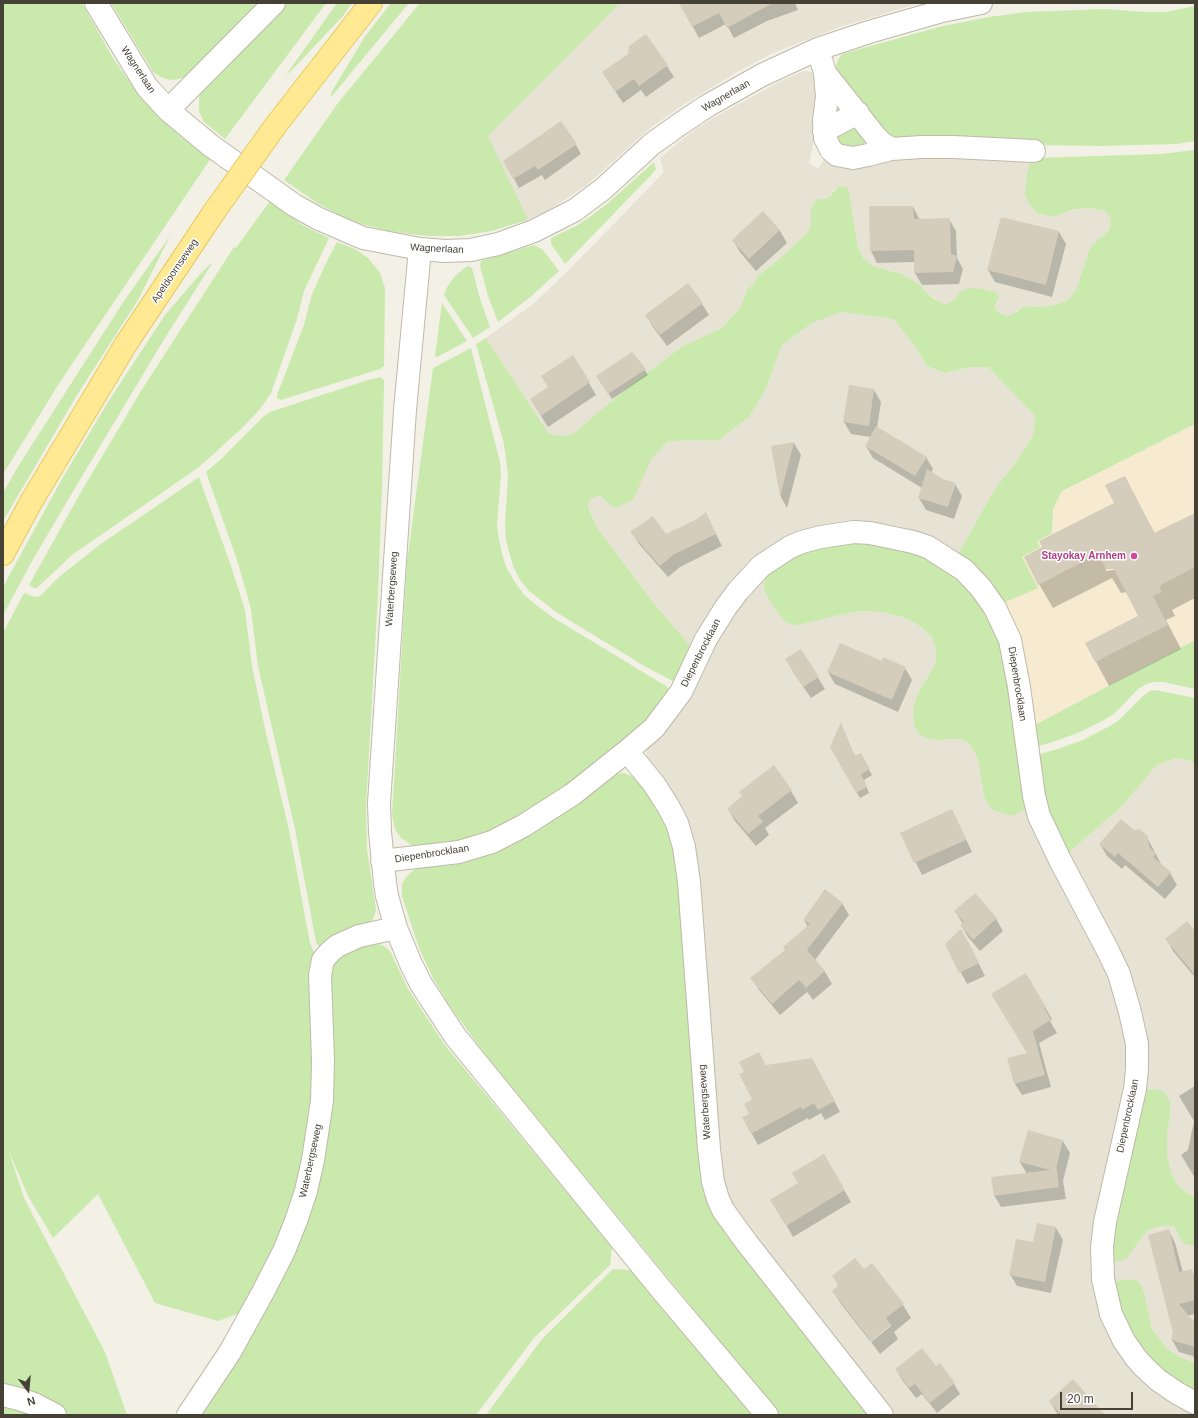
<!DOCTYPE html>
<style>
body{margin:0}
#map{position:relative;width:1198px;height:1418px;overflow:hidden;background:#f3f0e6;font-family:Arial,sans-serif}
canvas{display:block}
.frame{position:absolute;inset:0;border:4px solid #464135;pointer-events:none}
.north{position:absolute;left:8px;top:1370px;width:40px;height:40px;-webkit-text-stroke:3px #fff;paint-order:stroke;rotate:164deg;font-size:11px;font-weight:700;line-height:16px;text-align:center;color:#464135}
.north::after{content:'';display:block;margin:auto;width:14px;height:18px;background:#464135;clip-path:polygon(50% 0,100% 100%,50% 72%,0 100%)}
.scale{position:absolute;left:1060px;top:1392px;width:73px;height:18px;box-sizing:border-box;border:2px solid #464135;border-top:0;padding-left:5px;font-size:12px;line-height:14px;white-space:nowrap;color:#464135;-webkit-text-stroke:3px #fff;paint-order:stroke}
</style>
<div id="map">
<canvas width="1198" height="1418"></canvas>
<div class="frame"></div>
<div class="north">N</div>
<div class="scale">20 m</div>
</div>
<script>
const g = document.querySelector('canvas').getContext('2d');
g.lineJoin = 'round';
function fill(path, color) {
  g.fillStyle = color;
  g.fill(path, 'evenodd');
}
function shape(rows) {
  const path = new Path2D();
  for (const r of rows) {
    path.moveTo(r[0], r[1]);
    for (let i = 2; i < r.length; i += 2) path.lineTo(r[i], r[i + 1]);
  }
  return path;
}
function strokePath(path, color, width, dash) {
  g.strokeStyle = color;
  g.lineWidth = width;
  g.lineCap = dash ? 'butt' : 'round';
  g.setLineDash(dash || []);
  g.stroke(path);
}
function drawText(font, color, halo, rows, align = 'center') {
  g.font = font + ' Arial,sans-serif';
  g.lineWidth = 3;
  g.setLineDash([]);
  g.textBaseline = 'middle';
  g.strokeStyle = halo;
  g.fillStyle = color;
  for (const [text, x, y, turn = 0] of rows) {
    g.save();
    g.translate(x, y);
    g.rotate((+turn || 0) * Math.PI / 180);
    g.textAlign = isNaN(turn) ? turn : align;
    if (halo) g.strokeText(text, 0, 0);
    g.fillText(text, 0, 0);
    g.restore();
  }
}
const residential = shape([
 [578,3,919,3,837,28,775,52,739,71,683,105,650,128,587,185,546,212,529,219,503,214,452,160],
 [803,71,811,72,817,79,816,131,809,163,818,169,825,158,888,156,1035,158,1055,216,1071,210,1085,208,1096,209,1105,211,1110,218,1111,225,1107,233,1092,245,1089,251,1076,290,1067,301,1050,306,1038,307,1031,306,1017,310,1013,314,1007,316,1001,314,995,309,995,306,998,301,997,293,988,290,976,288,960,292,955,299,949,303,944,304,940,302,927,293,920,285,893,271,873,266,863,258,858,247,849,192,835,189,827,199,818,199,811,215,811,225,808,232,778,260,758,276,753,285,748,288,740,308,722,328,683,346,633,383,573,434,561,436,549,434,486,338,533,304,570,269,663,173,663,170,660,158,668,151,689,134,713,118,777,83],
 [842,312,893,319,915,346,927,366,945,373,971,367,988,367,1035,416,1033,436,1016,462,994,490,958,554,919,532,889,524,873,523,801,532,692,648,652,601,596,526,588,507,589,500,600,495,608,503,668,441,719,440,749,417,765,391,782,345,812,323],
 [766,574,799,625,839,615,861,611,881,612,906,618,921,627,931,636,936,648,936,663,917,695,937,740,960,739,969,743,978,759,984,796,1029,808,1111,976,1128,1052,1128,1071,1098,1300,1195,1413,1195,1415,890,1415,724,1197,646,753,648,746,722,626],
 [1176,758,1191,761,1195,766,1195,1198,1179,1186,1172,1175,1167,1155,1167,1134,1170,1117,1169,1101,1165,1093,1145,1090,1147,1071,1067,854,1120,808,1157,765],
 [1161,1226,1174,1226,1180,1239,1195,1246,1195,1363,1176,1355,1166,1347,1152,1329,1145,1296,1114,1283,1111,1261,1120,1261,1126,1259,1146,1232,1151,1229]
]);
const commercial = shape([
 [1195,424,1195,640,1033,726,1003,603,1037,588,1021,557,1040,547,1037,541,1052,533,1053,509,1062,491]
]);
const green = shape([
 [3,3,82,3,113,58,140,97,161,118,180,136,201,153,211,158,60,382,3,474],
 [111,3,263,3,191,75,179,79,171,80,162,78,153,72],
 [285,3,326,3,225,139,204,122,199,111,199,98,203,87],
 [337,3,352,3,342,17,291,71,286,75],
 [391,3,409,3,331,97,331,93,364,38],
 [420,3,620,3,488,136,528,220,491,231,460,236,427,236,393,232,361,224,343,217,317,203,284,180,338,103],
 [1195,6,1195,141,1176,144,1102,146,1033,145,898,141,887,135,837,71,836,66,838,60,842,54,856,50,943,26,989,17,1027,12,1106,9,1144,12,1166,12],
 [851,123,865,137,865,142,862,146,843,149,834,133],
 [1195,150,1195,424,1062,491,1053,509,1052,533,1037,541,1040,547,1022,557,1038,588,1003,603,958,554,994,490,1016,462,1033,436,1035,416,988,367,971,367,945,373,927,366,915,346,893,319,842,312,812,323,782,345,765,391,749,417,719,440,668,441,651,459,633,500,615,508,608,503,600,495,589,500,588,507,596,526,652,601,692,648,675,682,646,667,556,612,529,591,520,580,513,566,506,540,505,525,508,475,504,444,476,344,486,338,549,434,561,436,573,434,633,383,683,346,722,328,740,308,748,288,753,285,758,276,778,260,808,232,811,225,811,208,815,202,818,199,827,199,839,186,847,187,849,192,858,247,863,258,873,266,902,274,920,285,927,293,934,299,944,304,949,303,955,299,960,292,966,289,976,288,988,290,997,293,999,298,995,306,995,309,1001,314,1007,316,1013,314,1023,307,1031,306,1038,307,1050,306,1067,301,1076,290,1089,251,1092,245,1107,233,1111,225,1110,218,1105,211,1096,209,1085,208,1071,210,1055,216,1045,215,1036,212,1028,202,1025,194,1027,174,1030,163,1035,158,1161,154],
 [654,162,656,169,653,173,565,264,551,244,551,238,576,226,591,216,607,204],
 [270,201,302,225,329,238,304,291,296,322,271,393,260,409,241,429,199,467,72,555,37,588,34,588,29,585,81,492,141,391,234,247,236,248],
 [170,236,138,300,77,395,3,521,3,493,19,465,124,301],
 [337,242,355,249,368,258,380,273,385,288,384,366,380,369,281,400,277,398,277,395,304,325,312,294,326,263],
 [534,245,543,250,559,271,529,298,498,322,488,296,480,266,481,261],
 [213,262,163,341,75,488,32,561,3,615,3,587,62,479,110,399,165,315,202,272],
 [469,266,472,268,480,299,490,327,473,338,444,295,446,289,454,277,466,267],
 [442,303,467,341,437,357,435,356],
 [471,348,500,462,501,474,497,525,499,540,502,554,507,569,515,582,524,595,535,604,552,617,666,686,670,690,641,727,568,786,504,826,456,843,414,847,400,837,395,829,392,815,407,562,433,368],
 [381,377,384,381,382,487,378,594,366,806,367,850,376,910,374,917,370,923,322,951,316,942,295,829,258,666,251,609,238,563,206,472,220,460,263,417,270,412,368,380],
 [199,477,231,566,245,610,252,666,265,729,289,830,310,943,317,960,318,1062,301,1189,246,1311,218,1321,155,1303,98,1194,53,1238,28,1196,8,1149,24,1198,105,1352,127,1415,3,1415,3,633,24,593,32,596,38,597,41,595,59,577,98,546],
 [839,543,869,543,910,550,948,569,981,603,1002,644,1029,808,1011,816,991,809,984,796,978,759,969,743,960,739,937,740,926,738,918,733,914,725,913,711,917,695,936,663,936,648,931,636,921,627,906,618,881,612,861,611,839,615,799,625,789,624,783,619,775,609,767,596,764,588,766,574,805,551],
 [1195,640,1195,689,1164,682,1154,682,1146,684,1138,689,1114,714,1106,719,1080,732,1056,741,1035,747,1033,726],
 [1155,690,1195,698,1195,766,1191,761,1176,758,1157,765,1120,808,1067,854,1053,824,1043,792,1037,755,1058,749,1083,740,1110,726,1119,720,1143,696,1150,691],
 [624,773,638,779,650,790,679,849,704,1165,874,1415,780,1415,487,1057,449,1005,433,978,419,948,402,896,402,884,406,877,414,870,614,774],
 [375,943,382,945,390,951,408,989,444,1044,612,1247,610,1265,534,1338,476,1415,195,1415,301,1223,326,987,332,962,348,949],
 [1157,1089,1165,1093,1170,1101,1170,1117,1167,1134,1167,1155,1172,1175,1179,1186,1195,1198,1195,1246,1185,1244,1180,1239,1174,1226,1161,1226,1151,1229,1146,1232,1126,1259,1120,1261,1111,1261,1115,1222,1145,1090],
 [613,1269,631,1270,752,1415,486,1415,542,1339],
 [1128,1279,1135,1280,1140,1283,1145,1296,1152,1329,1166,1347,1176,1355,1195,1363,1195,1390,1181,1382,1164,1370,1148,1355,1138,1343,1119,1310,1114,1283,1118,1281]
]);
const shadow = shape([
 [680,3,795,3,798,10,767,21,734,38,726,24,699,38],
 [667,66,674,77,646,97,641,90,623,103,603,73],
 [576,145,581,154,545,180,542,175,519,188,505,162],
 [870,207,913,207,920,220,949,219,956,231,957,258,963,269,959,284,922,285,915,273,915,262,877,263,871,251],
 [763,213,780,231,787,243,756,271,740,252,733,240],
 [1002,218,1059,232,1066,244,1052,297,995,282,988,270],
 [702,304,709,315,667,346,653,327,646,315],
 [573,356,596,395,548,427,531,400,549,387],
 [645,370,648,375,612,399,600,381],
 [874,390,881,402,877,428,926,457,933,469,931,473,942,480,955,484,962,496,954,519,926,510,919,498,922,488,873,458,866,446,871,437,851,434,844,422],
 [794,443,801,455,787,508,781,497,772,447],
 [1125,477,1155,534,1195,517,1195,598,1172,610,1175,616,1166,620,1181,649,1109,686,1086,643,1139,616,1127,592,1121,593,1112,578,1053,608,1039,584,1115,503],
 [1118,567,1119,569,1106,571,1106,569],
 [706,514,722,546,680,567,668,577,639,544,632,532,666,536,698,520],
 [801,651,825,689,811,698,793,672],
 [882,663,905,668,912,680,898,712,835,684,828,672],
 [843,729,855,757,860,754,872,775,864,780,869,793,860,798,831,747],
 [773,767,791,791,798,803,765,828,769,835,756,846,735,821,728,809,743,797],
 [952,810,972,852,922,875,901,833],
 [1134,831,1147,837,1162,866,1170,873,1177,885,1165,899,1125,865,1122,869,1107,856,1100,844],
 [975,894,996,919,1003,931,980,951,968,937,961,925,963,924,955,911],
 [842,903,849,915,815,960,825,972,832,984,813,1000,807,992,780,1015,759,990,752,979,786,950,808,927,804,920],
 [1195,933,1195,974,1193,975,1173,951,1167,939],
 [968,942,985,976,967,984,946,944],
 [1025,974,1052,1019,1050,1021,1057,1033,1039,1043,1051,1087,1022,1095,1015,1084,1028,1054],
 [766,1066,818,1070,840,1112,825,1120,821,1113,809,1120,808,1118,758,1145,752,1134,750,1114,754,1100],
 [1195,1086,1195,1178,1181,1155,1188,1150,1194,1121,1179,1096],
 [1028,1132,1063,1141,1070,1153,1063,1181,1066,1199,1001,1207,994,1195,1027,1174,1020,1162],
 [824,1155,851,1202,793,1237,772,1200,799,1183],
 [1038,1224,1056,1228,1063,1240,1051,1293,1017,1286,1010,1274,1034,1243],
 [1169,1231,1175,1243,1183,1272,1191,1270,1195,1277,1195,1314,1174,1319],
 [871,1265,903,1305,911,1318,894,1332,898,1339,880,1354,871,1342,891,1326,891,1324,870,1341,841,1304,833,1291,839,1286,833,1276,864,1271],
 [1195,1327,1195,1361,1193,1356,1179,1352,1172,1340],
 [940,1365,954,1384,960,1394,937,1413,922,1394,916,1398,902,1380,896,1369,936,1367],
 [1050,1401,1102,1415,1058,1415]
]);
const building = shape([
 [679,3,773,3,727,28,719,13,692,27],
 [646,34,668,65,639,86,634,79,615,92,602,72,628,54,629,46],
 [561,121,577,144,538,170,535,166,513,179,503,161],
 [869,206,913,206,914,219,950,218,951,254,957,256,953,272,914,273,914,250,870,251],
 [763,211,780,230,749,259,732,240],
 [1001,217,1059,231,1046,285,987,270],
 [688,283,703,303,660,335,645,315],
 [632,352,646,369,608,394,596,376],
 [573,355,590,382,541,416,530,399,548,387,541,376],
 [849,385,874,389,869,426,843,422],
 [876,426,927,457,915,476,865,446],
 [794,442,780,497,771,446],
 [927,469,943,479,956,483,948,507,918,498],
 [1125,476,1154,533,1195,513,1195,567,1159,586,1162,592,1153,596,1168,625,1095,662,1085,643,1138,616,1114,569,1106,569,1098,554,1038,585,1024,557,1042,547,1039,541,1114,503,1105,485],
 [706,512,716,534,673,555,660,566,630,532,653,516,666,534,697,519],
 [840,643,882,661,883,657,906,667,892,700,827,672],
 [801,649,819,677,803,687,785,659],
 [841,722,854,756,861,753,870,769,861,774,867,787,856,793,830,747],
 [774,765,792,790,758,816,763,822,748,834,727,809,742,796,739,792],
 [952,809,966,840,914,863,900,833],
 [1121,819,1134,830,1139,829,1148,836,1149,847,1156,853,1153,857,1171,872,1158,887,1118,853,1115,857,1099,844],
 [825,889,843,903,807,950,825,971,806,988,799,980,772,1004,750,978,785,950,783,947,810,924,803,920],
 [975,893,997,918,973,940,960,925,964,922,954,911],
 [1187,921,1195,931,1195,975,1165,939],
 [961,929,979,963,959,973,945,944],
 [1026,973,1046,1007,1044,1008,1051,1020,1033,1031,1045,1075,1014,1084,1007,1058,1027,1053,991,994],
 [759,1052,766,1065,812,1058,835,1101,818,1110,814,1103,802,1110,801,1107,751,1134,742,1117,749,1114,744,1104,752,1099,739,1074,744,1072,739,1062],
 [1028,1130,1063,1140,1056,1169,1057,1169,1059,1187,994,1196,991,1177,1051,1170,1019,1162],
 [824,1154,845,1190,786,1226,770,1200,798,1183,792,1173],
 [1037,1223,1056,1227,1045,1282,1009,1275,1016,1239,1033,1242],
 [1169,1229,1179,1272,1192,1269,1195,1283,1195,1300,1179,1304,1195,1323,1195,1347,1171,1340,1173,1333,1148,1235],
 [855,1258,864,1269,872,1263,904,1304,886,1318,891,1325,871,1341,832,1291,839,1285,832,1276],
 [922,1348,936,1366,940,1363,955,1383,930,1403,915,1384,909,1388,895,1369],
 [1073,1379,1105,1415,1061,1415,1049,1401]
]);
const minor = shape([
 [96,3,147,87,168,110,210,145,294,205,317,218,363,238,420,249,445,251,471,250,498,244,534,231,575,210,603,189,652,144,680,124,707,106,762,75,818,49,869,32,942,11,981,3],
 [818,49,825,73,826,86,827,96,824,121,825,138,831,150,837,155,853,158,868,155,891,149,922,147,953,147,1034,151],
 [825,73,876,137,882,143,891,149],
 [168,110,274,3],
 [824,131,858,113],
 [420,249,405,410,379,803,380,832,385,883,387,896,396,928,411,964,421,984,455,1036,660,1288,767,1415],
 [627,751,654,784,668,806,677,823,684,847,689,882,709,1149,713,1182,718,1199,723,1210,747,1243,882,1415],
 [382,861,459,852,492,842,523,826,573,794,627,751,654,728,681,692,706,639,726,607,738,591,761,566,790,547,802,542,821,537,854,532,870,533,913,542,928,547,964,570,981,588,995,608,1010,640,1019,687,1034,796,1039,816,1060,860,1107,949,1119,974,1130,1012,1137,1044,1137,1069,1135,1089,1105,1222,1102,1247,1103,1279,1111,1314,1124,1341,1136,1358,1144,1367,1158,1380,1177,1393,1195,1403],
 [3,1395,19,1399,34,1404,55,1415],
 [188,1415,230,1352,263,1292,284,1251,296,1221,306,1191,313,1160,322,1101,323,1061,320,975,323,960,330,952,337,946,359,936,396,928]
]);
const major = shape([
 [276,125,371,3],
 [3,554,31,502,126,344,214,212]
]);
const majorBridge = shape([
 [214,212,276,125]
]);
const markers = [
 [1134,556,4,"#d1479c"]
];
const streetNames = [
 ["Wagnerlaan",138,70,57],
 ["Wagnerlaan",726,96,-30],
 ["Wagnerlaan",437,249,3],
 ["Apeldoornseweg",175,271,-56],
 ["Waterbergseweg",392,589,-86],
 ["Diepenbrocklaan",701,653,-63],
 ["Diepenbrocklaan",1017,684,81],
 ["Diepenbrocklaan",432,854,-9],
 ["Waterbergseweg",705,1102,-94],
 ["Diepenbrocklaan",1128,1116,-78],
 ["Waterbergseweg",311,1161,-78]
];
const hotelNames = [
 ["Stayokay Arnhem",1126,556]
];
fill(residential, '#e7e3d4');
fill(commercial, '#f6ead0');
fill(green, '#c9e9ad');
fill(shadow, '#0003');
fill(building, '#d5cdbb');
strokePath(minor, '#bfb9a8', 24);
strokePath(major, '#e6ca61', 24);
strokePath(minor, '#fff', 22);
strokePath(major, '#ffea93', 22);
strokePath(majorBridge, '#e6ca61', 24, []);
strokePath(majorBridge, '#ffea93', 22);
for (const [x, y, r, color] of markers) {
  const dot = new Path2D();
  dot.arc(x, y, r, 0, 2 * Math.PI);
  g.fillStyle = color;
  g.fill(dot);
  strokePath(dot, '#fff', 1.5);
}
drawText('10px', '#464135', '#fff', streetNames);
drawText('bold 10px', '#b23c85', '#fff', hotelNames, 'right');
</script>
